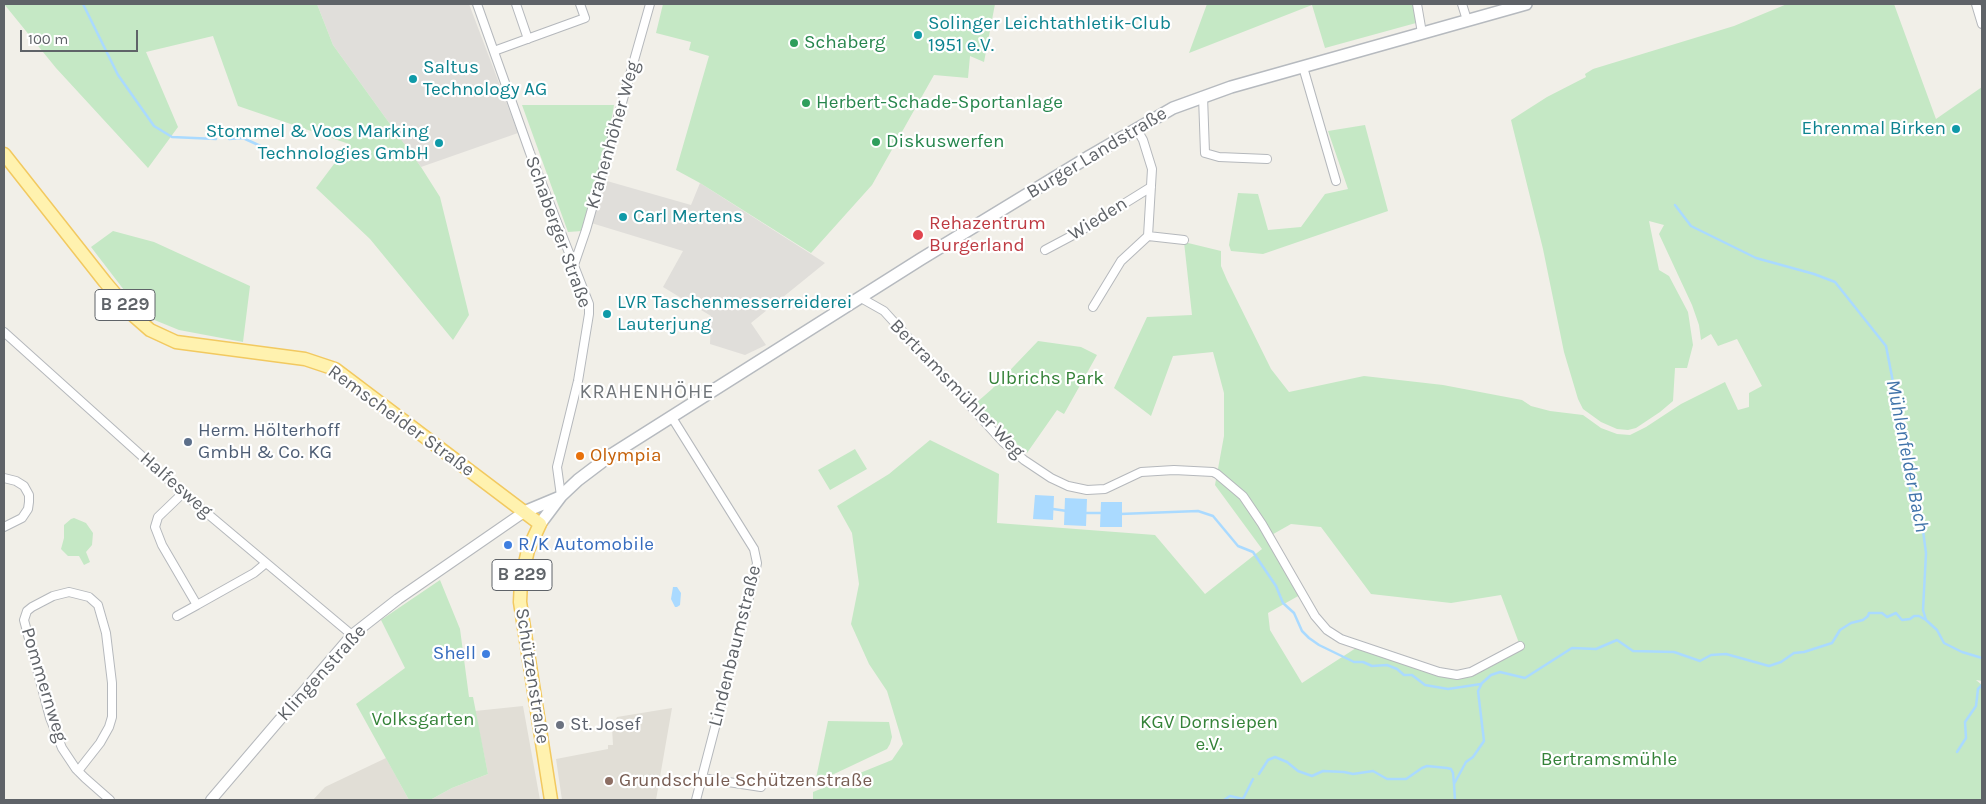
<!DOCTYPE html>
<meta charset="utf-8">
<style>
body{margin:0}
#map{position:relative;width:1986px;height:804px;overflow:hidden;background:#f1efe8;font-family:Karla,sans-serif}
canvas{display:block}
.frame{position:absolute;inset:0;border:5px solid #5f6368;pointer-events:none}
.scale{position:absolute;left:20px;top:30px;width:118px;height:22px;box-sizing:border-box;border:2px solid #5f6368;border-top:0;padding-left:6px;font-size:15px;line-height:18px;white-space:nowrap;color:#5f6368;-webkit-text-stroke:4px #fff;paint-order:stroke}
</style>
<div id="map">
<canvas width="1986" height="804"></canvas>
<div class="frame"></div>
<div class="scale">100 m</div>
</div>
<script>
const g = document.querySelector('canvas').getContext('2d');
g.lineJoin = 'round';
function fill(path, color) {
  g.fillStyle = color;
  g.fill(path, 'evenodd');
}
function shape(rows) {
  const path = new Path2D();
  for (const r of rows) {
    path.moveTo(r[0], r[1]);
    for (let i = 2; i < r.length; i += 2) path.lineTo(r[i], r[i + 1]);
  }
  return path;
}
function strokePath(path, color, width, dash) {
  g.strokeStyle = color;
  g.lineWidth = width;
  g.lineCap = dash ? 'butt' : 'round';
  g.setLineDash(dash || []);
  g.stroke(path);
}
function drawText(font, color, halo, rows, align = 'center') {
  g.font = font + ' Karla,sans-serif';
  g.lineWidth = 4.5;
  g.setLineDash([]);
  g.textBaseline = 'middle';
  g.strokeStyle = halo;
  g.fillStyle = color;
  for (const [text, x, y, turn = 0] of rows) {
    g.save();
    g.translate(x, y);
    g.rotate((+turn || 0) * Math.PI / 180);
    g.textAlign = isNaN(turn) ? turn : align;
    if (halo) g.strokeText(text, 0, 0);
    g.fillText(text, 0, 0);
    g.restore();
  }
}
const industrial = shape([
 [317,4,469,4,518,133,421,167,333,45],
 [600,179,691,205,700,183,825,263,751,323,766,345,745,355,710,344,711,316,663,287,683,251,588,222]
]);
const education = shape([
 [523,706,540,800,430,800,452,788,488,774,475,711],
 [672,708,656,800,562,800,556,759,608,749,608,745,613,745,612,727,617,717],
 [386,758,409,800,313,800,325,787]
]);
const green = shape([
 [4,4,317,4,333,45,421,167,440,197,469,315,453,340,370,239,316,188,349,144,238,106,213,36,146,52,178,127,148,168,56,68],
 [663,4,995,4,984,62,970,56,968,78,934,75,872,185,811,253,700,183,676,170,709,56,689,50,691,42,656,33],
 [1207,4,1413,4,1416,23,1325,48,1312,5,1189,53],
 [1787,4,1894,4,1936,119,1982,87,1982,681,1976,680,1982,685,1982,800,813,800,813,792,892,760,903,744,887,691,869,664,851,624,859,584,852,533,837,506,889,474,930,440,999,474,997,523,1155,535,1205,594,1262,549,1215,485,1224,436,1224,393,1213,352,1173,356,1151,416,1114,388,1147,317,1192,315,1184,242,1221,251,1221,266,1227,280,1271,369,1289,392,1364,376,1443,385,1522,400,1531,406,1550,411,1583,415,1601,428,1617,434,1630,435,1646,427,1681,404,1725,382,1738,410,1749,407,1749,393,1762,386,1737,339,1718,346,1711,334,1701,340,1699,325,1692,305,1659,234,1664,225,1649,221,1659,270,1669,276,1688,312,1693,345,1687,368,1675,368,1673,401,1660,412,1636,428,1628,430,1617,429,1601,422,1583,409,1578,399,1564,352,1543,249,1511,120,1547,97,1586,77,1585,74,1593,69,1734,26],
 [1291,524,1321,527,1371,594,1451,603,1501,595,1519,643,1472,675,1460,678,1448,676,1356,648,1302,683,1270,630,1268,613,1300,595,1268,537],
 [522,105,614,105,611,123,582,231,568,232],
 [1365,125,1388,211,1263,254,1231,251,1229,245,1238,193,1258,194,1268,230,1301,227,1325,194,1348,189,1328,131],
 [113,231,154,242,250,286,243,342,179,330,152,319,134,303,91,247],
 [1038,341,1081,347,1097,355,1064,414,1057,410,1027,453,1011,439,976,403,992,389],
 [855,449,867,469,830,490,818,470],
 [74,518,86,523,93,533,92,545,86,552,90,562,84,565,79,556,68,556,61,549,64,538,64,525,71,519],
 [440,580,460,629,469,697,473,697,488,774,452,788,430,800,409,800,356,704,405,668,381,620],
 [828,721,889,722,892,737,890,744,887,749,815,783]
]);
const water = shape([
 [1035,495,1054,496,1053,520,1033,519],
 [1065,498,1087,499,1086,526,1064,525],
 [1101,502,1122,502,1122,527,1100,527],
 [673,587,677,587,681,593,680,605,677,607,675,607,671,599]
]);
const stream = shape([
 [83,4,118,75,154,126,172,137,216,139],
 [229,139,243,138,265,148],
 [1675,205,1691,226,1756,258,1814,274,1835,282,1886,346,1901,423,1911,495,1921,516,1926,553,1923,610,1926,620],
 [1053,509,1067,511],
 [1085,513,1102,513],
 [1120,514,1198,511,1213,516,1238,546,1253,552,1276,586,1283,603,1294,613,1302,631,1309,638,1319,645,1354,662,1363,662,1372,666,1387,665,1397,669,1404,675,1412,675,1425,685,1448,689,1481,684,1491,675,1500,672,1525,678,1572,648,1596,649,1617,640,1633,651,1674,652,1700,661,1711,655,1726,654,1769,666,1781,662,1794,653,1804,652,1832,643,1840,630,1851,623,1863,620,1868,616,1869,613,1882,613,1887,617,1896,613,1902,620,1910,619,1914,616,1919,616,1926,620,1937,630,1944,643,1962,652,1982,658],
 [1957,752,1966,738,1965,722,1976,706,1978,689,1982,685],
 [1259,774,1268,760,1275,757,1287,762,1298,771,1312,776,1323,771,1344,772,1353,774,1373,771,1387,779,1406,779,1422,768,1427,766,1447,768,1451,769,1453,773,1454,784],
 [1224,800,1230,796,1243,799,1253,779],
 [1455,800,1454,784,1466,762,1473,757,1484,741,1478,691,1482,683]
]);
const minor = shape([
 [477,4,530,153,589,304,589,314,578,381,557,467,561,496],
 [516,4,528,39],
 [1417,4,1422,33],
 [1462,4,1467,20],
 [1976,4,1982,24],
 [494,51,585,18,580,4],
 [1303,67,1336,181],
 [1203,96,1205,153,1219,157,1267,159],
 [1148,236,1184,240],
 [1045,250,1077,233,1151,187],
 [574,265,586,230,650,4],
 [861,298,884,311,1003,442,1024,460,1051,478,1068,486,1087,490,1105,489,1141,472,1174,470,1213,472,1217,474,1243,496,1262,524,1315,616,1327,630,1341,639,1439,672,1457,675,1471,672,1520,646],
 [1093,307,1121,261,1148,236,1152,169,1143,140,1136,128],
 [4,332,183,493,352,635],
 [671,416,754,549,757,563,754,578,696,800],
 [4,478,16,481,24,486,29,495,29,502,28,509,22,518,4,527],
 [183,493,158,517,155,527,162,545,197,605,254,573,266,563],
 [177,616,197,605],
 [78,771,100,743,109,727,112,717,112,683,106,633,98,605,89,597,69,592,53,596,32,607,27,611,24,620,50,718,62,748,76,769,85,778,110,800],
 [702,778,761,787]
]);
const tertiary = shape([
 [211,800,352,635,398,599,524,512]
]);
const secondary = shape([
 [524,512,560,497],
 [540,524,561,496,578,480,611,455,921,259,1090,156,1173,108,1231,87,1526,4]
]);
const primary = shape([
 [4,154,105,282,134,316,150,330,176,342,305,359,335,369,540,524,528,550,521,581,520,602,551,800]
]);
const markers = [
 [918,35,5,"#0f9aa8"],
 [794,43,5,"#2e9e5b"],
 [413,79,5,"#0f9aa8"],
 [806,103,5,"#2e9e5b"],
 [1956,129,5,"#0f9aa8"],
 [876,142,5,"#2e9e5b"],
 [439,143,5,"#0f9aa8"],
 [623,217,5,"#0f9aa8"],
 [918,235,6,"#e0444e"],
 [607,314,5,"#0f9aa8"],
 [188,442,5,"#5c6f8a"],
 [580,456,5,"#e8710a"],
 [508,545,5,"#3f7fe0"],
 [486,654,5,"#3f7fe0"],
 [560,725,5,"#6b7280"],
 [609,781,5,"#8d6e63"]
];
const shields = [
 [125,305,60],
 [522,575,60]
];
const shieldNames = [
 ["B 229",125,305],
 ["B 229",522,575]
];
const cultureNames = [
 ["Solinger Leichtathletik-Club",928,24],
 ["1951 e.V.",928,46],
 ["Saltus",423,68],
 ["Technology AG",423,90],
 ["Ehrenmal Birken",1946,129,"right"],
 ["Stommel & Voos Marking",429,132,"right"],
 ["Technologies GmbH",429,154,"right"],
 ["Carl Mertens",633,217],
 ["LVR Taschenmesserreiderei",617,303],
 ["Lauterjung",617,325]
];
const leisureNames = [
 ["Schaberg",804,43],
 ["Herbert-Schade-Sportanlage",816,103],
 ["Diskuswerfen",886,142]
];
const streetNames = [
 ["Krahenhöher Weg",613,135,-74],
 ["Burger Landstraße",1097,153,-31],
 ["Wieden",1098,219,-32],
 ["Schaberger Straße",558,232,70],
 ["Bertramsmühler Weg",957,389,46],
 ["Remscheider Straße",401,421,36],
 ["Halfesweg",176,485,41],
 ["Lindenbaumstraße",735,646,-76],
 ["Klingenstraße",322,673,-48],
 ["Schützenstraße",532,676,81],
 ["Pommernweg",44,685,73]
];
const healthNames = [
 ["Rehazentrum",929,224],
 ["Burgerland",929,246]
];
const parkNames = [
 ["Ulbrichs Park",1046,379],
 ["Volksgarten",423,720],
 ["KGV Dornsiepen",1209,723],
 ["e.V.",1209,745],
 ["Bertramsmühle",1609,760]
];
const serviceNames = [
 ["Herm. Hölterhoff",198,431],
 ["GmbH & Co. KG",198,453]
];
const foodNames = [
 ["Olympia",590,456]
];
const shopNames = [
 ["R/K Automobile",518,545],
 ["Shell",476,654,"right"]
];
const worshipNames = [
 ["St. Josef",570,725]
];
const educationNames = [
 ["Grundschule Schützenstraße",619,781]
];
const neighbourhoodNames = [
 ["KRAHENHÖHE",647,392]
];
const waterNames = [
 ["Mühlenfelder Bach",1907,456,79]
];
fill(industrial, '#e0deda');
fill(education, '#e1ded6');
fill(green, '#c5e8c5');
fill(water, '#aadaff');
strokePath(stream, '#aadaff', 2.5);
strokePath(minor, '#b5b8bc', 10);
strokePath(tertiary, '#b5b8bc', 12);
strokePath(secondary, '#b6babf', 14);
strokePath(primary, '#f2c960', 15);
strokePath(minor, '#fff', 8);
strokePath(tertiary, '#fff', 10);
strokePath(secondary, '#fff', 11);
strokePath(primary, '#fff2af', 12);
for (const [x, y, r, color] of markers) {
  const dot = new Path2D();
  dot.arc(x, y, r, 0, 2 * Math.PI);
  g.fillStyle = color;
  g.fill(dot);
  strokePath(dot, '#fff', 2);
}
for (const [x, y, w] of shields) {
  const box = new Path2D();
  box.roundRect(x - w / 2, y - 15.5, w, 31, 4);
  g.fillStyle = '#fff';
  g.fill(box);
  strokePath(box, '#5f6368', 1);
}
drawText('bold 18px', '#5f6368', null, shieldNames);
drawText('19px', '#0d838f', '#fff', cultureNames, 'left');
drawText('19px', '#27864d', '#fff', leisureNames, 'left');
drawText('19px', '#5f6368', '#fff', streetNames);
drawText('19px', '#be3a42', '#fff', healthNames, 'left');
drawText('19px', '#348238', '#fff', parkNames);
drawText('19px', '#4e5e75', '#fff', serviceNames, 'left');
drawText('19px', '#c56008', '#fff', foodNames, 'left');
drawText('19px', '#366cbe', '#fff', shopNames, 'left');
drawText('19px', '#5b616d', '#fff', worshipNames, 'left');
drawText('19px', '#785e54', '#fff', educationNames, 'left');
g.letterSpacing = '1px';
drawText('20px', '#70757a', '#fff', neighbourhoodNames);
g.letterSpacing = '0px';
drawText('italic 20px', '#4174aa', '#fff', waterNames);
</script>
